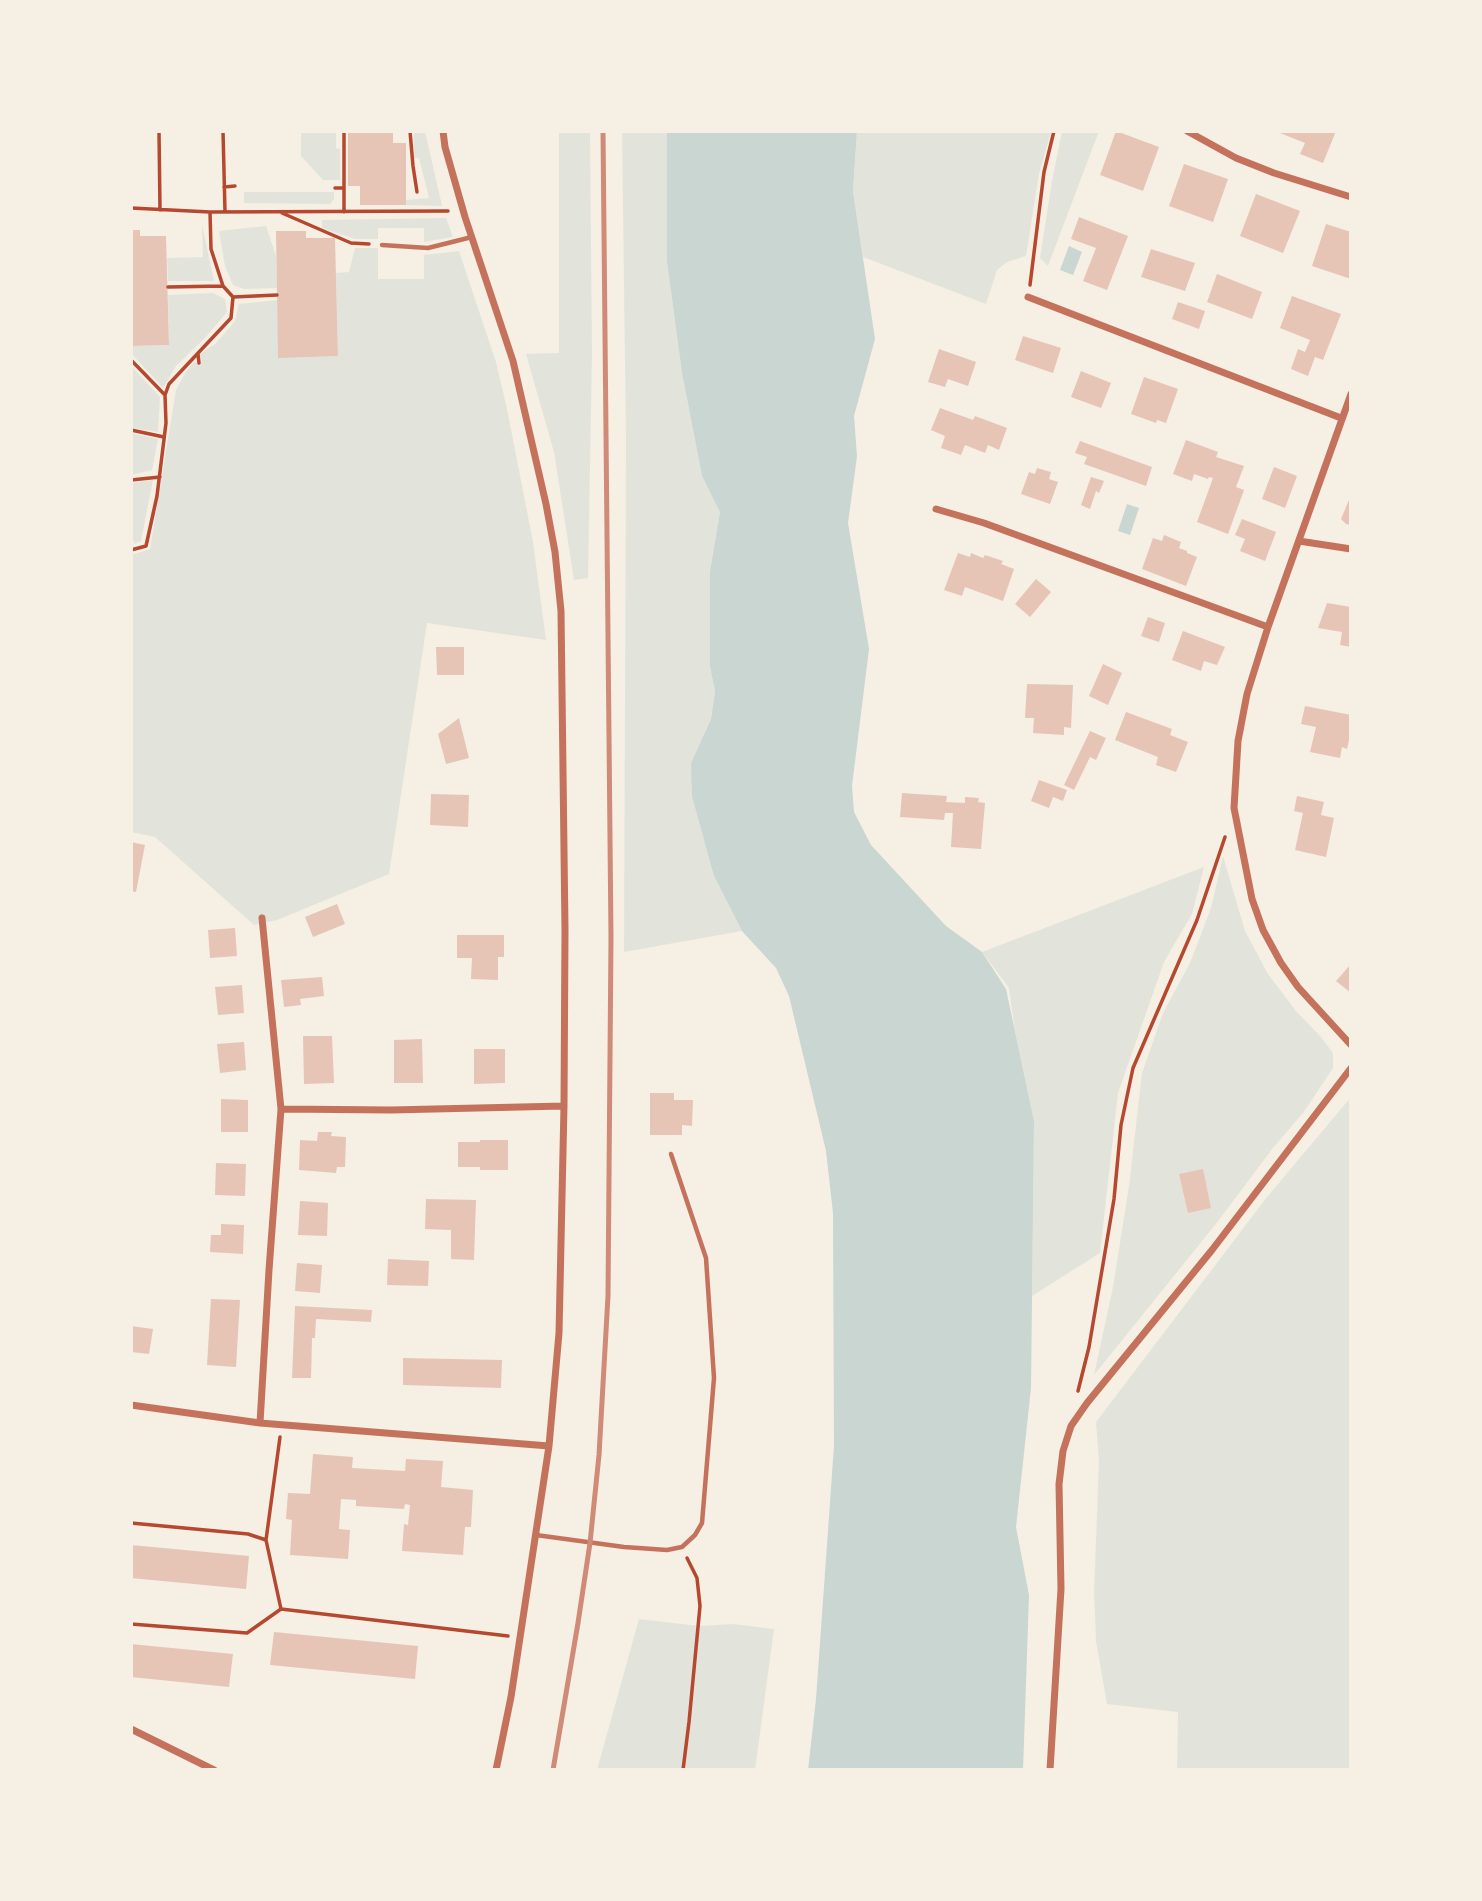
<!DOCTYPE html>
<style>
body{margin:0}
#map{position:relative;width:1482px;height:1901px;overflow:hidden;background:#f6efe4;font-family:"Libre Baskerville",serif}
canvas{display:block}
.frame{position:absolute;inset:0;border:133px solid #f6efe4;pointer-events:none}
</style>
<div id="map">
<canvas width="1482" height="1901"></canvas>
<div class="frame"></div>
</div>
<script>
const g = document.querySelector('canvas').getContext('2d');
g.lineJoin = 'round';
function fill(path, color) {
  g.fillStyle = color;
  g.fill(path, 'evenodd');
}
function shape(rows) {
  const path = new Path2D();
  for (const r of rows) {
    path.moveTo(r[0], r[1]);
    for (let i = 2; i < r.length; i += 2) path.lineTo(r[i], r[i + 1]);
  }
  return path;
}
function strokePath(path, color, width, dash) {
  g.strokeStyle = color;
  g.lineWidth = width;
  g.lineCap = dash ? 'butt' : 'round';
  g.setLineDash(dash || []);
  g.stroke(path);
}
const green = shape([
 [301,131,336,131,336,148,340,149,340,180,323,180,301,156],
 [414,131,425,131,442,206,406,205,406,200,429,198,419,158,414,158],
 [559,131,590,131,592,354,588,578,574,580,554,452,526,354,559,353],
 [622,131,667,131,667,262,682,373,702,476,720,511,710,571,710,667,715,691,711,719,691,763,714,876,742,931,624,952,626,440],
 [857,131,1051,131,1039,174,1026,256,1007,262,997,270,986,304,863,257,853,191],
 [1062,131,1099,131,1048,266,1040,258,1052,181],
 [244,192,334,192,334,199,330,204,244,203],
 [446,218,453,237,424,242,424,228,378,228,378,239,355,239,322,228,322,220],
 [202,224,214,281,168,281,167,258,203,257],
 [266,226,276,256,277,288,244,289,233,285,225,266,219,231],
 [355,248,378,248,378,279,424,279,424,255,459,251,496,362,507,409,533,542,546,640,427,623,389,874,277,920,254,925,155,837,131,832,131,555,150,549,176,390,185,373,195,361,196,363,202,362,200,354,215,344,235,321,239,304,277,300,279,357,338,356,336,273,349,272],
 [213,293,225,299,227,312,205,338,176,366,163,388,131,353,131,346,169,345,168,295],
 [131,366,160,397,158,432,131,428],
 [131,433,158,439,152,470,131,475],
 [153,480,141,541,134,544,131,530,131,483],
 [1223,856,1245,931,1268,974,1296,1011,1321,1037,1333,1053,1333,1068,1303,1113,1273,1148,1219,1220,1094,1375,1113,1287,1129,1186,1142,1073,1163,1013,1190,963,1211,908],
 [1204,867,1192,914,1164,962,1118,1093,1100,1253,1032,1296,1034,1121,1015,1031,1009,988,982,952],
 [1351,1097,1351,1770,1177,1770,1178,1712,1107,1704,1096,1641,1094,1592,1099,1462,1096,1422,1267,1197],
 [639,1619,699,1626,733,1624,774,1629,755,1770,597,1770]
]);
const water = shape([
 [667,131,857,131,853,191,875,339,854,416,857,456,848,523,869,649,852,786,854,812,871,845,946,926,982,952,1006,989,1034,1121,1031,1388,1016,1527,1029,1595,1023,1770,808,1770,816,1699,834,1446,833,1213,826,1151,789,996,776,968,742,931,714,876,692,796,691,763,711,719,715,691,710,667,710,571,720,512,702,476,682,373,667,262],
 [1069,246,1082,252,1073,275,1060,270],
 [1127,504,1139,508,1130,535,1118,531]
]);
const building = shape([
 [348,131,393,131,393,143,406,143,406,205,360,205,360,186,348,186],
 [1116,131,1159,147,1143,191,1100,175],
 [1280,131,1336,131,1323,163,1300,154,1305,143,1280,133],
 [1184,164,1228,179,1213,222,1169,206],
 [1256,194,1300,211,1283,253,1240,236],
 [1079,217,1128,236,1107,290,1083,281,1096,248,1071,239],
 [1326,224,1351,232,1351,279,1312,266],
 [131,230,140,230,140,236,166,236,169,345,131,346],
 [276,231,306,231,306,238,335,238,338,356,278,358],
 [1151,249,1195,263,1185,291,1141,277],
 [1217,274,1262,292,1252,319,1207,302],
 [1292,296,1341,314,1323,360,1315,357,1308,376,1291,369,1298,349,1305,352,1310,340,1280,328],
 [1178,302,1205,311,1199,329,1172,319],
 [1023,336,1061,348,1053,373,1015,360],
 [939,349,976,362,968,386,948,379,945,387,928,382],
 [1081,371,1111,383,1101,408,1071,397],
 [1144,377,1178,389,1166,423,1157,420,1156,423,1131,414],
 [940,408,973,420,975,416,1007,428,999,450,988,445,985,453,965,445,961,455,941,448,945,436,931,430],
 [1186,440,1218,452,1216,457,1244,466,1236,487,1244,490,1228,534,1197,522,1213,478,1209,477,1208,479,1194,474,1192,481,1173,474],
 [1080,441,1152,467,1146,486,1084,464,1087,457,1075,453],
 [1274,467,1297,476,1285,508,1262,499],
 [1037,468,1051,472,1049,479,1058,482,1050,504,1021,494,1029,472,1035,474],
 [1091,477,1104,481,1099,493,1096,491,1090,509,1081,505],
 [1351,495,1351,525,1346,524,1341,519],
 [1242,519,1276,532,1265,561,1240,551,1245,539,1235,535],
 [1164,535,1181,542,1179,548,1187,551,1187,553,1197,557,1186,586,1142,569,1153,538,1162,541],
 [958,553,970,557,971,553,983,558,985,555,1003,561,1001,564,1014,569,1003,601,965,587,962,596,944,590],
 [1036,579,1051,592,1030,617,1015,604],
 [1327,603,1351,607,1351,647,1340,645,1342,632,1318,628],
 [1148,617,1165,623,1159,642,1141,636],
 [1183,631,1225,647,1217,665,1204,661,1201,671,1172,660],
 [436,647,464,647,464,675,437,675],
 [1103,664,1122,673,1108,705,1089,696],
 [1027,684,1073,685,1071,728,1064,727,1064,735,1033,733,1034,718,1025,718],
 [1305,706,1351,715,1351,731,1347,749,1342,747,1340,758,1310,752,1316,727,1301,724],
 [1126,712,1172,729,1170,735,1188,742,1176,772,1156,765,1158,757,1115,740],
 [459,718,469,758,446,764,438,734],
 [1090,731,1106,738,1096,760,1090,757,1074,790,1064,785],
 [1039,780,1067,790,1063,801,1053,797,1049,808,1031,801],
 [902,793,947,796,946,802,965,803,965,797,979,798,978,802,985,803,981,849,951,847,953,813,945,813,944,820,900,817],
 [431,794,469,795,468,827,430,825],
 [1297,796,1324,802,1321,815,1334,818,1326,857,1295,850,1303,813,1294,811],
 [131,842,145,845,136,892,131,891],
 [337,904,345,924,313,937,305,917],
 [235,928,237,956,210,958,208,930],
 [457,935,504,935,504,957,498,957,498,980,471,979,472,958,457,958],
 [1351,964,1351,993,1336,981],
 [322,977,324,996,300,999,301,1005,284,1007,281,980],
 [242,985,244,1013,218,1015,215,987],
 [303,1036,332,1036,334,1083,304,1084],
 [422,1039,423,1083,394,1083,394,1040],
 [244,1042,246,1070,220,1073,217,1044],
 [474,1049,505,1049,505,1083,474,1084],
 [650,1093,674,1093,674,1100,693,1100,692,1126,682,1125,682,1135,650,1135],
 [221,1099,248,1100,248,1132,221,1132],
 [318,1132,332,1132,331,1136,346,1137,345,1167,337,1167,336,1173,299,1170,300,1140,317,1141],
 [480,1140,508,1140,508,1170,480,1170,480,1167,458,1167,458,1142,480,1142],
 [216,1163,246,1164,245,1196,215,1195],
 [1203,1169,1211,1208,1188,1213,1179,1174],
 [426,1199,476,1200,474,1260,451,1259,451,1230,425,1229],
 [300,1201,328,1203,327,1236,298,1235],
 [221,1224,244,1225,243,1254,210,1252,211,1235,221,1235],
 [388,1259,429,1261,428,1286,387,1285],
 [297,1263,322,1265,320,1293,295,1291],
 [211,1299,240,1300,236,1367,207,1365],
 [295,1306,372,1310,371,1322,316,1319,315,1338,312,1338,311,1378,292,1378],
 [131,1326,153,1329,149,1354,131,1352],
 [403,1358,502,1360,501,1388,403,1385],
 [313,1454,353,1457,352,1468,405,1471,406,1459,443,1461,441,1487,473,1490,471,1527,465,1527,463,1555,402,1551,404,1524,408,1525,410,1505,405,1504,404,1509,356,1506,356,1500,341,1499,339,1529,350,1530,348,1559,290,1555,292,1520,286,1519,288,1493,310,1494],
 [131,1545,249,1556,246,1589,131,1578],
 [274,1632,418,1646,415,1679,270,1665],
 [131,1644,233,1654,229,1687,131,1677]
]);
const path = shape([
 [159,131,160,210],
 [223,131,225,212],
 [410,131,413,166,417,192],
 [224,187,235,186],
 [335,188,344,188],
 [131,208,210,212,448,211],
 [344,212,344,131],
 [282,213,351,243,369,244],
 [1030,285,1044,172,1054,131],
 [168,287,223,286],
 [233,297,277,295],
 [198,354,199,363],
 [131,360,165,395],
 [131,430,164,437],
 [131,480,160,477],
 [131,550,146,546,157,496,166,423,165,395,169,384,231,318,233,297,223,286,211,249,210,212],
 [1078,1391,1089,1347,1114,1199,1121,1125,1133,1068,1197,920,1225,837],
 [280,1437,266,1540,281,1609],
 [131,1523,248,1534,266,1540],
 [131,1624,247,1633,281,1609,508,1636],
 [683,1770,689,1722,700,1606,697,1578,687,1558]
]);
const service = shape([
 [382,245,428,248,472,237],
 [536,1535,624,1547,667,1550,682,1547,695,1535,702,1523,714,1378,706,1258,671,1154]
]);
const minor = shape([
 [443,131,445,147,465,217,513,361,546,504,555,552,561,611,565,930,564,1106,559,1333,549,1446,511,1697,496,1770],
 [1187,131,1236,158,1274,173,1351,197],
 [1028,297,1341,418],
 [1351,394,1268,627,1247,694,1238,741,1234,808,1252,899,1263,930,1281,963,1298,987,1351,1045],
 [936,509,984,523,1268,627],
 [1299,541,1351,549],
 [281,1109,391,1110,564,1106],
 [131,1405,260,1423,549,1446],
 [260,1423,269,1270,281,1109,262,918],
 [131,1729,214,1770],
 [1050,1770,1061,1589,1059,1484,1063,1451,1071,1426,1087,1403,1212,1250,1351,1068]
]);
const rail = shape([
 [553,1770,578,1623,590,1543,599,1455,608,1296,611,938,603,131]
]);
fill(green, '#e2e4dc');
fill(water, '#c9d6d2');
fill(building, '#e6c5b7');
strokePath(path, '#b5482f', 3.5);
strokePath(service, '#c5725c', 4.5);
strokePath(minor, '#c5725c', 7);
strokePath(rail, '#cf8b77', 5);
</script>
